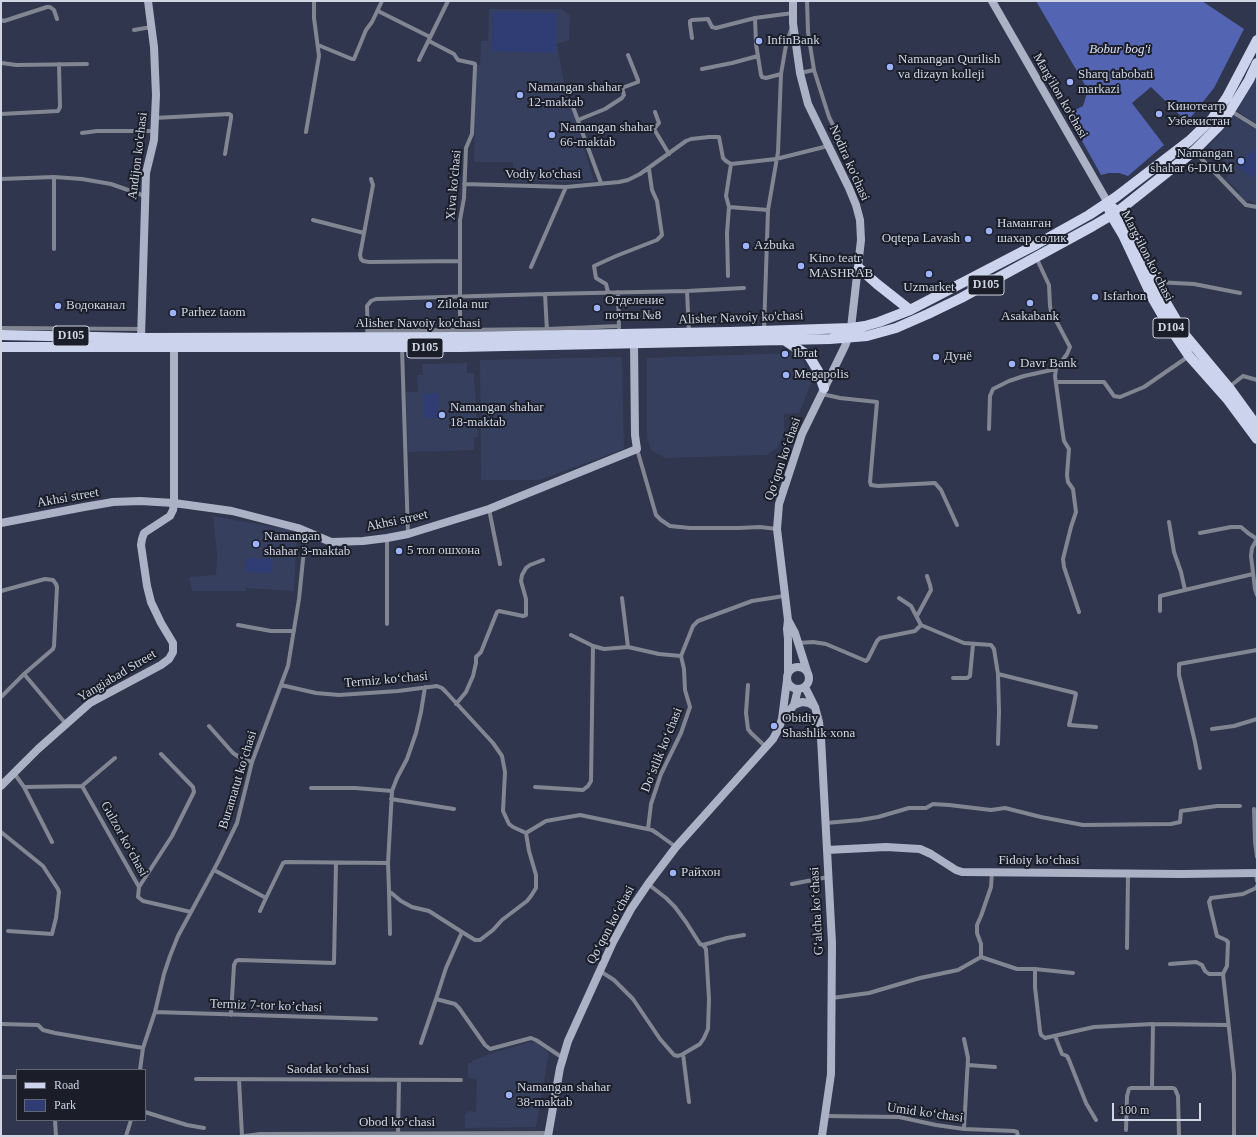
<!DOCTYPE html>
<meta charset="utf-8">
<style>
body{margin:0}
#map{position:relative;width:1258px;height:1137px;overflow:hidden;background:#2f364d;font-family:Georgia,serif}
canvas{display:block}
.frame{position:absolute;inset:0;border:2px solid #d0d5e4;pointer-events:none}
.legend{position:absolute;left:16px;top:1069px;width:130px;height:52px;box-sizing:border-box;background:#1b1e29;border:1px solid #636774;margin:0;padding:5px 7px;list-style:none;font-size:12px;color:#d0d5e4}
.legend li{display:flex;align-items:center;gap:8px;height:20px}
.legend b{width:20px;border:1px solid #636774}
.scale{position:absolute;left:1112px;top:1103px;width:89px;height:18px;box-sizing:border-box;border:2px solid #d0d5e4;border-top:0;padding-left:5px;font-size:12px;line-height:14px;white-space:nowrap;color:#d0d5e4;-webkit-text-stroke:3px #1b1e29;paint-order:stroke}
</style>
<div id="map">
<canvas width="1258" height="1137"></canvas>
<div class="frame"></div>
<ul class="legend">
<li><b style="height:5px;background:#ccd4ed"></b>Road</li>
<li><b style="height:11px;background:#303d75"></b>Park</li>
</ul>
<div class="scale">100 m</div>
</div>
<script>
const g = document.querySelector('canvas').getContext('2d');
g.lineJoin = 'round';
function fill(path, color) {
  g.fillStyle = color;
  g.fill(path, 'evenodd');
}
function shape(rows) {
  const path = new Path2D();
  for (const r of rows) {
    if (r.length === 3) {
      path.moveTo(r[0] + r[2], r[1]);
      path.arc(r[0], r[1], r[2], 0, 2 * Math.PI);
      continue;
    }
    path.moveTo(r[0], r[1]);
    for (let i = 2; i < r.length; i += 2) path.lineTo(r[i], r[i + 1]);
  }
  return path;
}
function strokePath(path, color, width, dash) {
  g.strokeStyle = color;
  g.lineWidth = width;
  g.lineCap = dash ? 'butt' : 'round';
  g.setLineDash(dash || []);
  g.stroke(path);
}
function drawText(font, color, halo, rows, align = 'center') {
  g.font = font + ' Georgia,serif';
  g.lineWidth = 4;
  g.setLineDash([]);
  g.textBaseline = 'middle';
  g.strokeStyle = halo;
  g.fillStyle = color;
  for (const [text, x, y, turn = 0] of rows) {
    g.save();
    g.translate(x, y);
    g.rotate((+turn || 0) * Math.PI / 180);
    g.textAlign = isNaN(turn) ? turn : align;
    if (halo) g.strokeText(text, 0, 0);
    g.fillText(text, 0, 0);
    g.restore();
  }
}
const built = shape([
 [489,9,562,9,570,15,569,40,557,44,564,83,594,181,568,182,513,181,513,162,474,162,476,65,480,65,481,41,488,41],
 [1257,72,1257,124,1237,111],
 [1234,115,1257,129,1257,205,1249,200,1246,203,1238,195,1240,192,1225,179,1233,169,1209,146,1225,128],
 [790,353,799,355,808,369,812,381,799,413,784,414,784,433,778,447,767,455,665,458,651,450,647,438,647,358],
 [622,357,624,449,540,480,481,480,480,360],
 [467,363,467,373,474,373,478,437,474,437,474,450,408,452,406,392,418,392,417,375,423,375,422,364],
 [213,516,291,530,297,533,294,591,246,588,246,591,192,591,189,577,216,575,217,555],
 [534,1041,549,1053,536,1127,465,1128,465,1113,467,1113,467,1111,476,1112,477,1079,468,1078,468,1063,472,1063,472,1061,489,1054]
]);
const green = shape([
 [493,11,557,13,556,53,492,51],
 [1254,148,1257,150,1257,171,1251,178,1238,166],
 [438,393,438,418,423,418,423,394],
 [246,558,273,559,272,573,245,572]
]);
const forest = shape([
 [1036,1,1202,1,1244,29,1214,88,1187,122,1151,87,1132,103,1164,145,1128,176,1119,173,1109,173,1101,175,1067,114,1083,106,1088,90]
]);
const street = shape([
 [807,1,808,32,814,70,829,117,836,131],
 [378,11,430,37],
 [755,18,756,44,761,75,762,77,766,78,781,74],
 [1,20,4,21,47,7,50,7,54,10,57,19],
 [134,30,151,27],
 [692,38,690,24,690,21,692,20,708,19,712,27,716,28,755,18,793,13],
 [429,41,454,54,458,60,472,63,475,64,475,67,472,134,466,148,464,198,460,220,460,336],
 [318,45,352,59,354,59,366,30,372,22,382,1],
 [419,60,448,1],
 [2,63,16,65,87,64],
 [702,69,732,63,758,56],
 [800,73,814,70],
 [570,99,601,183],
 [1231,111,1257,127],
 [655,112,659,123,654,129,669,154],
 [1,114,58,111,60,107,59,64],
 [155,118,229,114,231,115,231,118,225,154],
 [578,120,605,109,622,98,624,95,622,88,638,82,638,80,628,55],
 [306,132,319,56,314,18,314,1],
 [82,133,97,131,154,131],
 [1194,151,1246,205,1257,207],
 [1,179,54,177,82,179,111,184,145,196],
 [371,179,373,185,360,255,361,259,363,261,369,262,460,261],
 [464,184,566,187,619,182,628,180,640,174,686,141,691,139,709,137,719,137,723,158,726,161,731,164,776,159,828,146],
 [729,207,768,210],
 [313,220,364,233],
 [54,249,54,177],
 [1036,257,1049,285,1050,306,1051,311,1070,347,1067,354,1056,369,1055,376,1062,428,1064,441,1069,449,1067,475,1068,482,1073,489,1076,512,1071,527,1063,559,1064,567,1079,612],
 [531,267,566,187],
 [728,276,727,233,729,207,726,196,731,164],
 [1156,282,1194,284,1240,293],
 [687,291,689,333],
 [608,292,606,284,596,278,594,266,616,256,657,240,662,235,657,201,652,190,649,169],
 [618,292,619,328],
 [545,294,547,331],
 [1,328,142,329],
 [764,330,768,210,778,152,781,74,786,45,792,27],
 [367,331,547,329,619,326],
 [368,337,367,306,371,301,376,299,545,294,687,291,744,288],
 [402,348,408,534],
 [1056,382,1104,382,1114,396,1120,397,1144,387,1189,356],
 [1229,387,1243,376,1257,380],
 [822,394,840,398,877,402,870,482,871,485,878,486,935,483,941,490,957,525],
 [989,429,990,396,993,389,1009,381,1024,376,1056,369],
 [637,449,656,515,661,520,670,526,690,528,738,528,760,527,777,529],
 [489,509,500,564],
 [1169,522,1174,552,1181,572,1185,590,1253,574],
 [1200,533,1231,527,1241,527,1248,533,1257,539],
 [1257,539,1252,548,1251,556,1255,589,1257,595],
 [1,591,45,579,53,580,56,584,57,587,54,646,53,649,24,674,1,697],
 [622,598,628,647],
 [899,598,911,606,921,625],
 [1160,611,1160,596,1185,590],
 [917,616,931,590,930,585,927,576],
 [387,624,387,538],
 [238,625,271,631,294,631],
 [571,635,593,646,604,649,628,647,659,654,681,656,693,626,698,621,752,601,784,596],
 [798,643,813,642,826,644,866,661,868,659,877,641,880,638,915,631,921,625,964,643,991,645,994,649,998,674,1075,693,1076,694,1069,725,1096,727],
 [24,674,66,724],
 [953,678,967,678,970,676,973,644],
 [281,685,316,693,339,695,398,691,437,686,442,688,446,692,493,743,502,756,505,772,503,811,509,824,513,827,526,833,546,821,580,815,652,830,658,834,676,847],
 [748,685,746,713,748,729,751,733,766,747],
 [425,687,421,712,416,733,407,759,397,778,392,791,388,863,389,891,401,901,412,907,429,911,462,932,475,940,480,940,493,930,502,920,527,901,531,896,536,888,536,875,529,851,526,833],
 [456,704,466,692,473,676,476,663,476,657,481,652,497,612,499,611,523,616,526,615,526,599,521,581,522,575,526,568,530,565,543,560],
 [209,726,233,753,242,759,252,762],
 [1212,729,1234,726,1257,719],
 [998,744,999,712,998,674],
 [1200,768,1195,742,1179,675,1179,664,1257,650],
 [14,773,24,787,52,842],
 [82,786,115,758],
 [24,787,82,786,139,887,138,897,143,901,191,912],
 [535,787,583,790,588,786,591,781,593,646],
 [311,788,355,788,392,791],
 [391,799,454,809],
 [1254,809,1255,842,1257,857],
 [826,823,860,820,878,817,909,808,926,808,933,804,949,805,991,810,1005,808,1041,817,1083,825,1171,824,1180,822,1181,811,1217,806,1240,806],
 [648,829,651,804,661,774,681,733,690,707,685,690,684,669,681,656],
 [1,832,43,866,58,889,59,892,56,918,52,934,8,931],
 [214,870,266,898,283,863,286,862,388,863],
 [1256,873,1257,881],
 [792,884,828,877],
 [139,887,172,836,194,792,193,787,161,754],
 [389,891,390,934],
 [260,911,266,898],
 [462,932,446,968,436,999,455,1004,459,1008,485,1045,490,1049,531,1038,536,1040,563,1058],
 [703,945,727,938,744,935],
 [1127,948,1128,874],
 [981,957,1017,969,1035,969,1035,987,1040,1031,1041,1035,1045,1038,1094,1027,1153,1024,1228,1025],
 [1170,964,1196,962,1202,965,1205,971,1209,974,1223,974],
 [1035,969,1073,973],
 [600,971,614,980,633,999,660,1039,674,1055,678,1056,683,1054,700,1044,704,1038,708,1029,709,999,706,949,703,945,700,944,686,922,675,907,666,898,648,884],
 [832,998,869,993,920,978,958,970,981,957,981,944,977,933,977,925,981,916,991,887,992,872],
 [155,1012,376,1019],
 [231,1015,234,965,236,961,238,960,334,963,336,863],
 [1,1024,38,1025,43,1030,55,1033,143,1048],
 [1055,1036,1062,1054,1067,1056,1069,1060,1086,1103,1096,1120],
 [421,1043,436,999],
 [683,1054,689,1102],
 [968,1065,995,1067],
 [140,1070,143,1048,155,1012,164,974,170,956,178,936,218,862,237,823,252,762,288,666,299,599,306,530],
 [1,1077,17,1077],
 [196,1079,461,1080],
 [239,1079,242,1136],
 [1152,1087,1153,1024],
 [145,1112,187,1125,204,1128],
 [825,1116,899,1117,936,1125,964,1129,1014,1131,1017,1132,1018,1136],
 [55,1120,56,1136],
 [964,1129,968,1058,964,1039],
 [1126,1130,1127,1096,1129,1089,1131,1088,1173,1088,1175,1089,1178,1096,1179,1136],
 [126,1136,131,1120],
 [245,1136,260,1134,549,1133],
 [398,1136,399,1080],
 [1234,1136,1234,1074,1223,974,1227,966,1228,942,1226,940,1217,936,1209,902,1211,898,1243,894,1256,888,1257,886]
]);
const secondary = shape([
 [992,1,1108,203],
 [141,338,146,173,154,140,156,95,154,47,148,1],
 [1,523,84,507,113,502,140,501,174,503,232,511,298,528,331,542,363,541,387,538,408,534,489,509,637,449,635,435,634,343],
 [788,620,795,633,807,671],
 [798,678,11],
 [788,673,788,639,787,629,788,620,777,529,779,504,802,434,845,346,848,338,851,328,861,240,860,220,856,205,849,188,808,104,800,73,793,23,793,1],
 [805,687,815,707,819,722,821,738,832,943,831,1074,822,1136],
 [794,705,802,702,809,703,815,707],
 [783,719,794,705,798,689],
 [1,786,38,749,90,703,161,665,169,659,173,652,173,643,161,623,151,602,147,586,141,545,142,539,144,533,170,516,173,510,174,503,174,341],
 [827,850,886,847,920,849,931,854,956,870,962,872,1182,874,1257,873],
 [548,1136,560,1068,568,1041,613,942,631,909,648,884,676,847,773,739,779,728,782,719,787,680]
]);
const primary = shape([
 [1113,208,1117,212,1130,232,1154,282,1185,335,1230,389,1257,426],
 [1109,209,1111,215,1123,235,1153,299,1168,325,1189,356,1228,400,1257,439],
 [859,268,877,284,910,310],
 [1,335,141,338,460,337,729,332,851,328,865,326,879,322,910,310,1037,244,1089,215,1116,197,1189,141,1212,119,1227,97,1257,40],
 [784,340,809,356,818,371,824,388],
 [1,347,460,347,830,339,867,336,896,328,928,314,961,298,1093,226,1117,212,1194,151,1219,126,1230,111,1249,80,1257,63]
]);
const markers = [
 [759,41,4,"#9eb3fd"],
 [890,67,4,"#9eb3fd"],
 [1070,82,4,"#9eb3fd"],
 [520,95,4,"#9eb3fd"],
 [1159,114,4,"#9eb3fd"],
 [552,135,4,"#9eb3fd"],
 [1241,161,4,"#9eb3fd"],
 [989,231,4,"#9eb3fd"],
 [968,239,4,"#9eb3fd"],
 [746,246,4,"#9eb3fd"],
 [801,266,4,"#9eb3fd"],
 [929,274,4,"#9eb3fd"],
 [1095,297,4,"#9eb3fd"],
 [1030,303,4,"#9eb3fd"],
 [429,305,4,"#9eb3fd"],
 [58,306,4,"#9eb3fd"],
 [597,308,4,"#9eb3fd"],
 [173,313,4,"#9eb3fd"],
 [785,354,4,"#9eb3fd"],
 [936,357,4,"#9eb3fd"],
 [1012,364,4,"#9eb3fd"],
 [786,375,4,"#9eb3fd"],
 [442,415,4,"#9eb3fd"],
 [256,544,4,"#9eb3fd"],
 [399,551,4,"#9eb3fd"],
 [774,726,4,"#9eb3fd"],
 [673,873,4,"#9eb3fd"],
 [509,1095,4,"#9eb3fd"]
];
const shields = [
 [986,285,36],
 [1171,328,36],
 [71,336,36],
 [425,348,36]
];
const shieldNames = [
 ["D105",986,285],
 ["D104",1171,328],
 ["D105",71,336],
 ["D105",425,348]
];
const poiNames = [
 ["InfinBank",767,41],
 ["Namangan Qurilish",898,60],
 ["va dizayn kolleji",898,75],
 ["Sharq tabobati",1078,75],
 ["markazi",1078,90],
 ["Namangan shahar",528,88],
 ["12-maktab",528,103],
 ["Кинотеатр",1167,107],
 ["Узбекистан",1167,122],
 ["Namangan shahar",560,128],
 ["66-maktab",560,143],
 ["Namangan",1233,154,"right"],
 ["shahar 6-DIUM",1233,169,"right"],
 ["Наманган",997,224],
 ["шахар солик",997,239],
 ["Oqtepa Lavash",960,239,"right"],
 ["Azbuka",754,246],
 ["Kino teatr",809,259],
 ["MASHRAB",809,274],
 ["Uzmarket",929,288,"center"],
 ["Isfarhon",1103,297],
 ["Отделение",605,301],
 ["почты №8",605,316],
 ["Zilola nur",437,305],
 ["Водоканал",66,306],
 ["Parhez taom",181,313],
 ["Asakabank",1030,317,"center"],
 ["Ibrat",793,354],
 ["Дунё",944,357],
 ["Davr Bank",1020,364],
 ["Megapolis",794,375],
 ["Namangan shahar",450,408],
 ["18-maktab",450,423],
 ["Namangan",264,537],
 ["shahar 3-maktab",264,552],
 ["5 тол ошхона",407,551],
 ["Obidiy",782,719],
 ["Shashlik xona",782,734],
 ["Райхон",681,873],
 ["Namangan shahar",517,1088],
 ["38-maktab",517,1103]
];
const parkNames = [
 ["Bobur bog'i",1120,50]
];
const streetNames = [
 ["Marg'ilon ko'chasi",1060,96,60],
 ["Andijon ko'chasi",138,156,-83],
 ["Nodira ko'chasi",849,163,66],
 ["Vodiy ko'chasi",543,175],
 ["Xiva ko'chasi",454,185,-85],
 ["Margʻilon koʻchasi",1147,256,63],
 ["Alisher Navoiy ko'chasi",741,318,-2],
 ["Alisher Navoiy ko'chasi",418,324],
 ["Qoʻqon koʻchasi",783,459,-71],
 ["Akhsi street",68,498,-10],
 ["Akhsi street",397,521,-12],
 ["Yangiabad Street",117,676,-31],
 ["Termiz koʻchasi",386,680,-5],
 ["Doʻstlik koʻchasi",662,750,-68],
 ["Buramatut koʻchasi",238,780,-73],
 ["Gulzor koʻchasi",124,839,61],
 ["Fidoiy koʻchasi",1039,861],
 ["Gʻalcha koʻchasi",817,911,-93],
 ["Qoʻqon koʻchasi",611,925,-62],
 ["Termiz 7-tor koʼchasi",266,1006,2],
 ["Saodat koʻchasi",328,1070],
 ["Umid koʻchasi",925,1113,8],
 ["Obod koʻchasi",397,1123]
];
fill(built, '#363f5d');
fill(green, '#303d75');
fill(forest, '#5264b2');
strokePath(street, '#828692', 4);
strokePath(secondary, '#abb2c6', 8);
strokePath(primary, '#ccd4ed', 10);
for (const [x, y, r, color] of markers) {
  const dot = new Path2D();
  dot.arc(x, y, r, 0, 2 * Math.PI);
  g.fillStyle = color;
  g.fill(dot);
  strokePath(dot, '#1b1e29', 1.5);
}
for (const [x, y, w] of shields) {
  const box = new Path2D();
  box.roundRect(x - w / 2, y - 10, w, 20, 3);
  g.fillStyle = '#1b1e29';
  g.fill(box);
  strokePath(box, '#d0d5e4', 1);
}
drawText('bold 12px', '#d0d5e4', null, shieldNames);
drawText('13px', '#d0d5e4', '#1b1e29', poiNames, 'left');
drawText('italic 13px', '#d9e0f6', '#1b1e29', parkNames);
drawText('13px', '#d0d5e4', '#1b1e29', streetNames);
</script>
